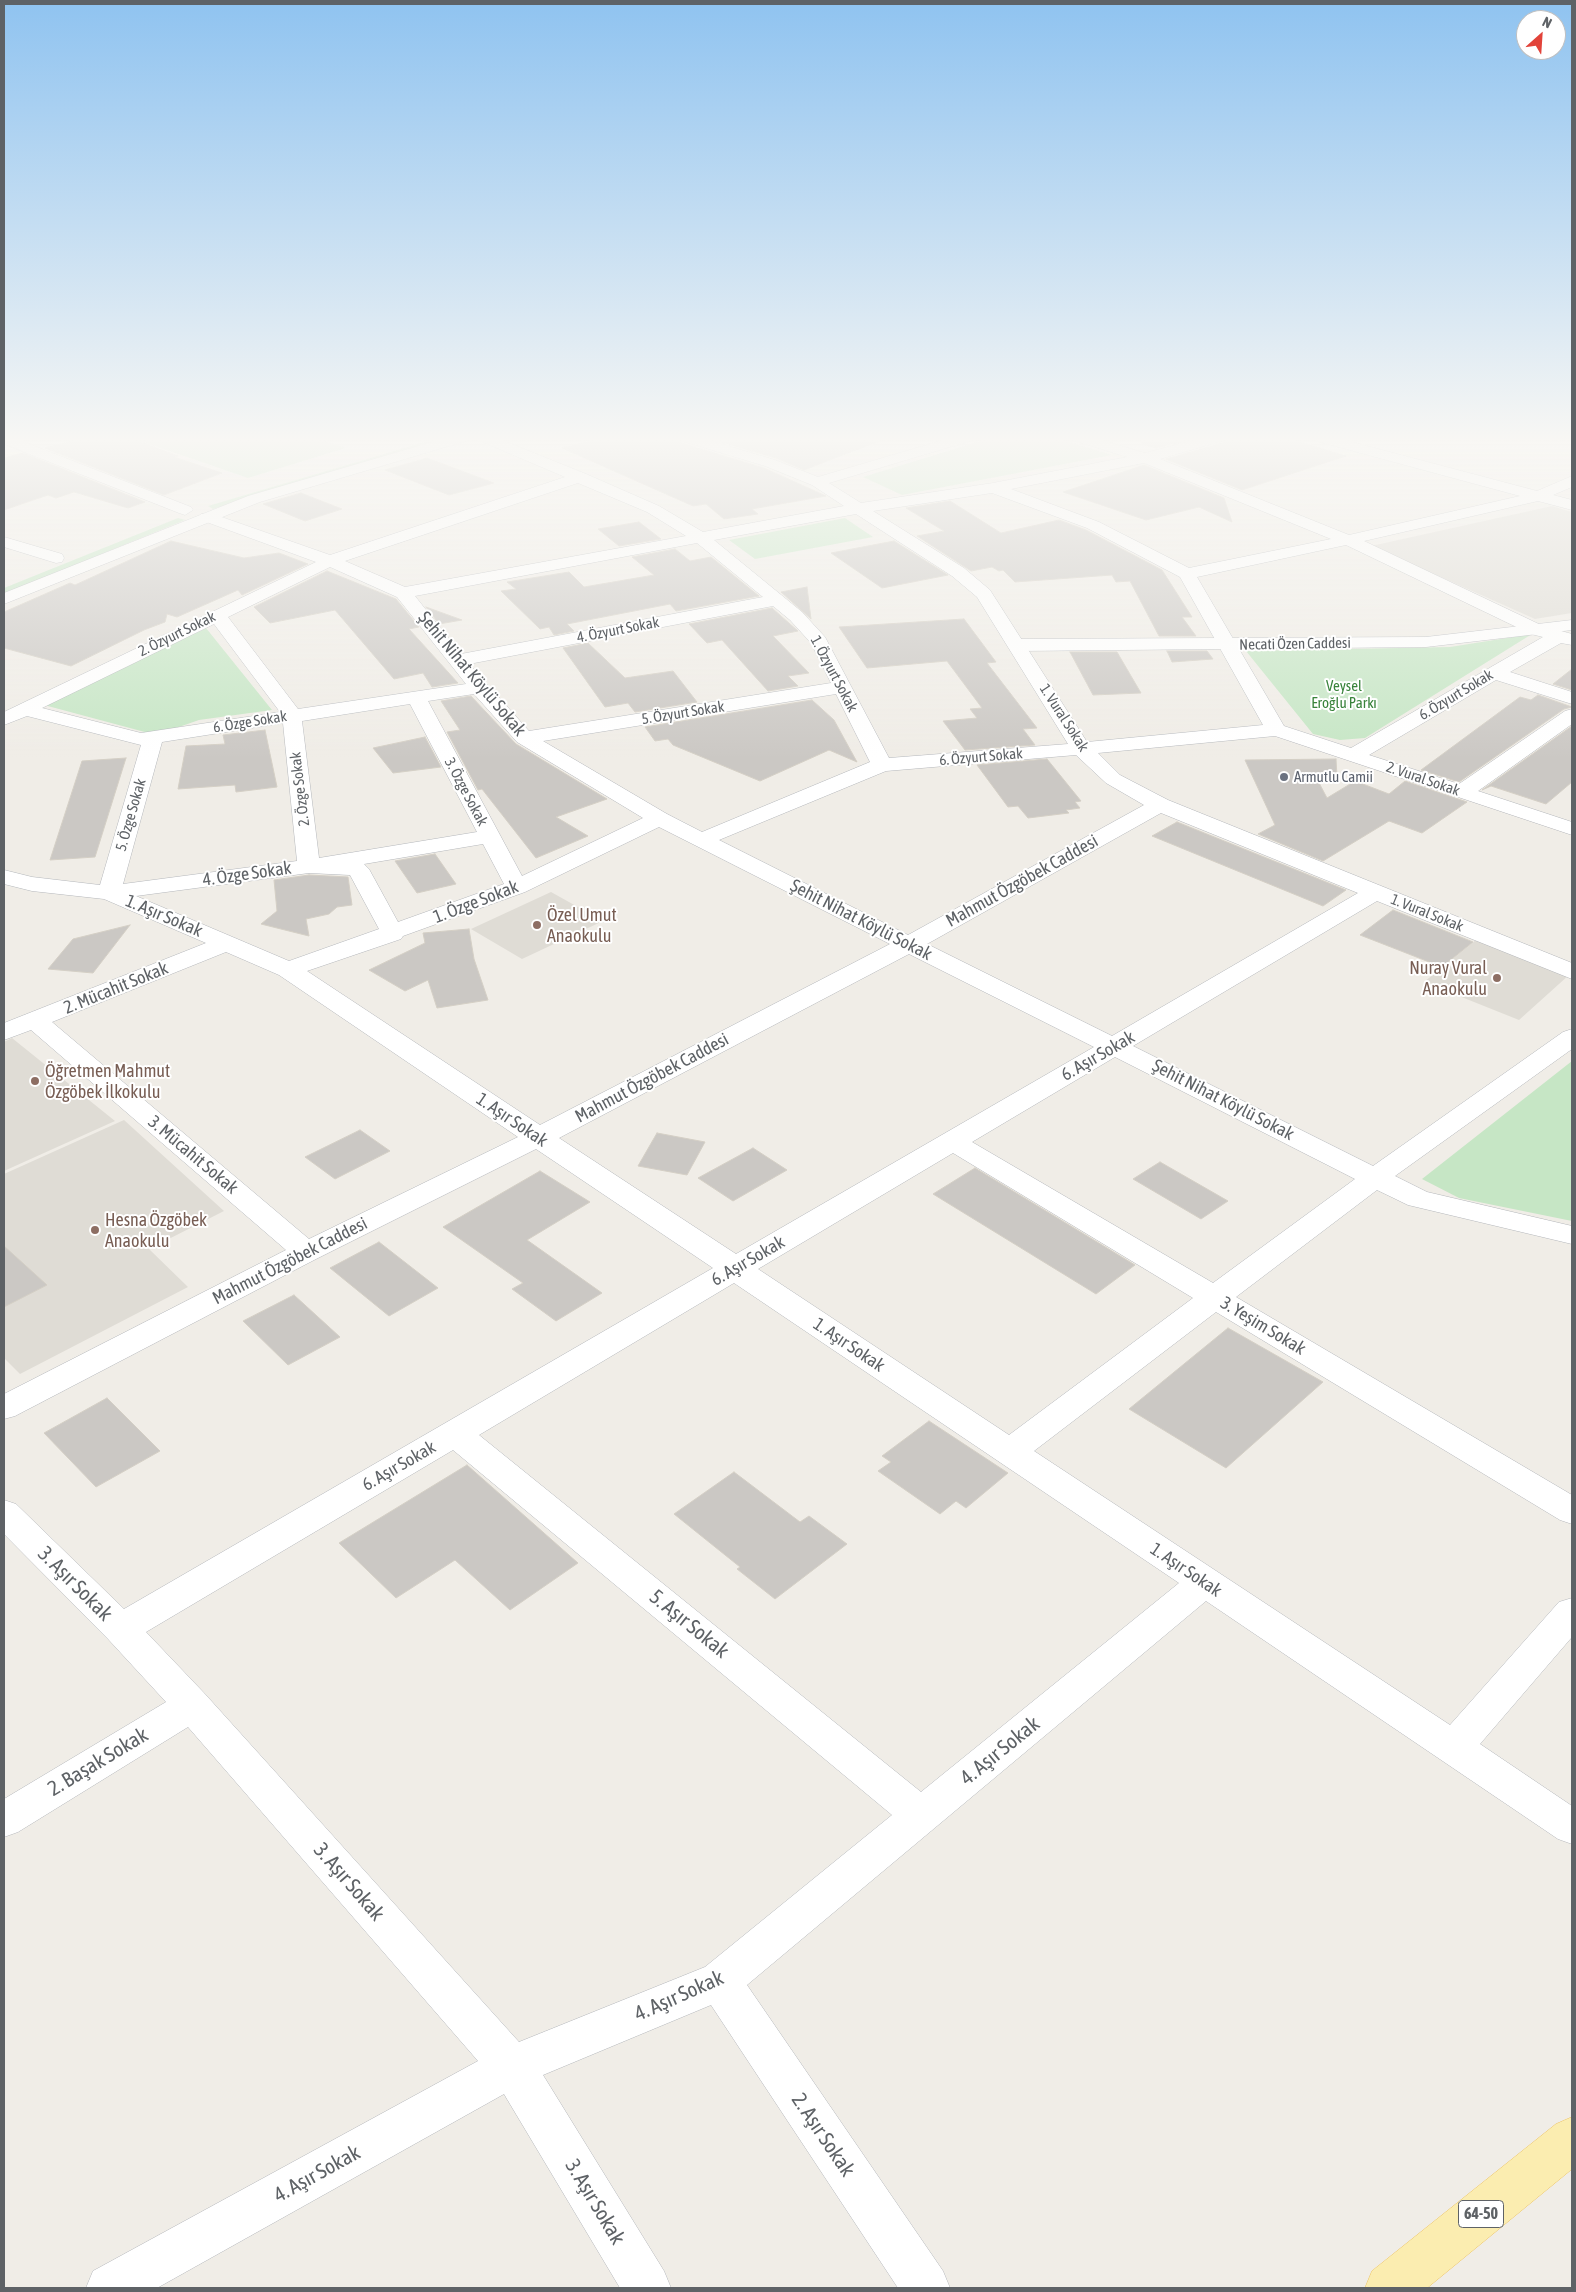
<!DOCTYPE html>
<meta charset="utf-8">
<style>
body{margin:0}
#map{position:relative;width:1576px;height:2292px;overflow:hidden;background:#f0ede7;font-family:"Asap Condensed",sans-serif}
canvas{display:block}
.frame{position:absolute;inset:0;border:5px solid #5e6266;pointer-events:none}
.north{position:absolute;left:1516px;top:10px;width:50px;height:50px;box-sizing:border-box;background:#fff;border:1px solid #bfc0c2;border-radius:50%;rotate:26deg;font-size:14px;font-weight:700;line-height:20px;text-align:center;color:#5e6266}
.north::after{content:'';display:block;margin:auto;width:18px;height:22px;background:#e2433a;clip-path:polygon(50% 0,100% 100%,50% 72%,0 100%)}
</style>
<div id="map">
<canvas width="1576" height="2292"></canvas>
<div class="frame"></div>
<div class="north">N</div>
</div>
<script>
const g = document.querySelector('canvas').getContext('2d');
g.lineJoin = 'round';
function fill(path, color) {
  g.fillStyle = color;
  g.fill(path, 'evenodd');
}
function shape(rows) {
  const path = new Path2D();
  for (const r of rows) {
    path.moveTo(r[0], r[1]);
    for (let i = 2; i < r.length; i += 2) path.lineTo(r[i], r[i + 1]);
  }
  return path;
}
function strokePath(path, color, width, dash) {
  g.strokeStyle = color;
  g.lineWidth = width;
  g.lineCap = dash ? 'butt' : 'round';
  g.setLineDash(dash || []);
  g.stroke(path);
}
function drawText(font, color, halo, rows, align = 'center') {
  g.font = font + ' "Asap Condensed",sans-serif';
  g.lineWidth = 4;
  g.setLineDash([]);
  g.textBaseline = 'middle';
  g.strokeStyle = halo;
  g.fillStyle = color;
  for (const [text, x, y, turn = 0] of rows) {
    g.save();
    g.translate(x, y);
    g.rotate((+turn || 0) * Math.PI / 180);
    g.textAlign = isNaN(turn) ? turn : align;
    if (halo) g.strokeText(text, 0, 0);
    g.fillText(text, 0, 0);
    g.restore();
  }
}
const education = shape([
 [1552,506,1572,512,1572,613,1535,619,1371,546],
 [551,892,603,921,522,959,471,929],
 [1476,940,1569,975,1519,1020,1424,982],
 [12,1038,115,1121,4,1171,4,1042],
 [124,1120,224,1211,149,1249,188,1287,20,1374,4,1358,4,1174]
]);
const green = shape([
 [132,438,315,438,346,448,248,478],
 [438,438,452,438,213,509,208,506],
 [990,438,1056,438,1112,455,902,495,863,477],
 [178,518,185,520,4,594,4,588],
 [845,518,873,537,755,559,729,540],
 [206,628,272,710,199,720,156,735,44,705],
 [1532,634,1365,738,1340,740,1313,734,1246,651,1450,647],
 [1572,1061,1572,1221,1459,1198,1422,1179]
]);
const building = shape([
 [85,438,129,438,178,456,174,457,222,473,164,495,45,448,85,438],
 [603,438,678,438,681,443,764,468,826,496,752,509,758,514,724,519,706,504,693,506,562,448,603,438],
 [708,438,882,438,882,440,804,470,776,458,708,438],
 [1143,438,1195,438,1156,448,1142,444,1143,438],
 [1226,438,1286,438,1346,456,1242,490,1166,459,1223,443,1226,438],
 [23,453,145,502,128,508,74,492,56,498,48,495,4,510,4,458,23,453],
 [427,458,494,483,449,495,385,470,427,458],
 [1144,465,1224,498,1232,522,1199,507,1146,520,1063,492,1144,465],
 [301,493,342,509,305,521,263,504,301,493],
 [950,501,1001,533,1059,520,1086,530,1162,570,1192,617,1182,617,1196,636,1159,636,1130,581,1116,582,1112,575,1015,582,1003,570,999,571,992,567,971,571,917,536,944,531,906,508,950,501],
 [639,522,661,539,619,546,598,529,639,522],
 [171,541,244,558,279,553,308,564,242,595,238,590,177,617,167,614,165,622,144,630,71,666,4,648,4,612,70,583,75,585,171,541],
 [894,541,948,575,882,588,831,553,894,541],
 [675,549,690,561,711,557,759,596,676,611,670,604,567,624,574,631,554,635,549,627,540,629,501,591,516,589,507,582,569,572,584,587,654,575,632,557,675,549],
 [327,571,396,599,419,627,409,629,458,683,432,687,423,673,394,679,335,610,270,623,254,607,327,571],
 [807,587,811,619,781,592,807,587],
 [426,607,462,620,439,624,426,607],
 [772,608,798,631,773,636,809,673,788,676,798,686,768,691,722,640,707,643,689,624,772,608],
 [964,619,996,662,987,663,1037,728,1023,729,1035,745,965,750,943,721,977,718,970,709,982,708,947,661,867,668,839,627,964,619],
 [588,643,625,678,673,671,697,702,635,712,628,703,605,707,563,648,588,643],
 [1167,651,1207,651,1213,659,1172,662,1167,651],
 [1070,652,1117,652,1141,693,1093,695,1070,652],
 [1572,669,1572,690,1553,684,1572,669],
 [1538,695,1572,707,1564,709,1459,782,1421,770,1520,697,1531,700,1538,695],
 [471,696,516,744,607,799,556,817,588,836,536,858,482,789,478,790,447,732,460,730,441,701,471,696],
 [812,700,834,720,857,762,829,750,760,781,673,745,668,739,655,741,645,727,812,700],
 [1572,726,1572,782,1546,804,1491,786,1482,790,1572,726],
 [265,730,277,787,236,792,235,785,178,789,186,746,225,744,223,735,265,730],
 [425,737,441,767,393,773,373,748,425,737],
 [126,758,95,857,50,860,82,761,126,758],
 [1047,759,1081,801,1075,802,1080,808,1066,810,1069,813,1028,818,1018,806,1008,807,977,765,1047,759],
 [1336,759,1337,777,1317,779,1327,798,1355,781,1389,794,1405,781,1467,802,1422,833,1389,821,1323,861,1258,834,1275,825,1245,760,1336,759],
 [1177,822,1346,890,1323,906,1152,836,1177,822],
 [435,854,456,884,417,893,395,861,435,854],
 [309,875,348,877,352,905,337,907,329,914,306,919,309,936,261,924,277,911,274,880,309,875],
 [1393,910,1473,942,1442,967,1360,935,1393,910],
 [130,925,93,973,48,969,73,939,130,925],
 [469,929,474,959,488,1000,437,1008,428,980,405,991,369,970,425,943,423,933,469,929],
 [360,1130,390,1151,335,1179,305,1157,360,1130],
 [657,1133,705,1142,687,1175,638,1166,657,1133],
 [753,1148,787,1170,733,1201,698,1178,753,1148],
 [1160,1162,1228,1201,1201,1219,1133,1179,1160,1162],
 [975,1168,1135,1265,1096,1294,933,1194,975,1168],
 [540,1171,590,1202,527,1240,602,1293,556,1321,512,1289,523,1283,443,1227,540,1171],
 [379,1242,438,1288,389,1316,330,1268,379,1242],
 [4,1246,47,1285,4,1307,4,1246],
 [294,1295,340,1337,288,1365,243,1321,294,1295],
 [1228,1328,1323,1382,1226,1468,1129,1409,1228,1328],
 [107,1398,160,1451,96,1487,44,1433,107,1398],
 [929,1421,1008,1473,966,1508,956,1501,940,1514,878,1471,891,1462,882,1456,929,1421],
 [467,1465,578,1563,510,1610,455,1560,396,1598,339,1543,467,1465],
 [734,1472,800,1522,809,1516,847,1544,775,1599,737,1569,740,1567,674,1514,734,1472]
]);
const minor = shape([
 [4,438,14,438,191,507,193,510,185,515,179,513,4,444,4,438],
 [478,438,497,438,586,474,659,506,703,532,844,506,812,485,765,466,682,441,680,438,702,438,775,460,818,477,950,438,972,438,970,441,829,483,861,503,993,483,1127,457,1075,441,1073,438,1095,438,1145,453,1201,438,1224,438,1222,441,1160,459,1349,535,1520,496,1316,441,1314,438,1337,438,1537,491,1572,476,1572,487,1553,495,1572,500,1572,510,1538,501,1364,541,1543,626,1572,634,1572,645,1561,643,1510,672,1572,692,1572,704,1496,680,1369,755,1459,784,1565,711,1572,709,1572,724,1478,791,1572,822,1572,835,1275,736,1098,753,1120,775,1168,800,1572,963,1572,979,1377,901,1133,1046,1373,1166,1563,1032,1572,1029,1572,1049,1395,1176,1427,1192,1572,1226,1572,1244,1408,1205,1377,1190,1236,1297,1572,1495,1572,1524,1560,1520,1216,1312,1034,1451,1450,1725,1559,1602,1572,1598,1572,1637,1480,1744,1572,1806,1572,1844,1558,1839,1206,1601,747,1985,943,2271,950,2288,898,2288,711,2005,543,2075,664,2271,671,2288,620,2288,504,2094,157,2288,86,2288,93,2271,478,2061,188,1727,18,1832,4,1837,4,1799,166,1702,108,1639,4,1534,4,1500,16,1504,124,1609,713,1268,536,1149,316,1259,15,1416,4,1419,4,1394,286,1250,31,1030,4,1040,4,1023,206,943,104,899,32,891,4,884,4,870,32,877,100,885,141,745,27,716,4,725,4,712,316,562,201,520,199,517,201,514,213,514,330,555,565,477,480,441,478,438],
 [1144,463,1331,539,1189,568,1099,522,1011,489,1144,463],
 [578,483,647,512,686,536,405,587,345,561,578,483],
 [992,493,1087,528,1180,577,1263,725,1087,742,990,590,964,568,873,511,992,493],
 [856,514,952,576,977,597,1068,744,889,758,825,637,802,612,714,540,856,514],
 [697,543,763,597,461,654,415,596,697,543],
 [1346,545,1531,634,1543,637,1351,748,1284,726,1197,577,1346,545],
 [330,567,397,597,466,684,298,709,228,617,330,567],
 [773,606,790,620,811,643,831,683,529,731,469,664,773,606],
 [214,624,280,712,141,733,42,708,214,624],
 [474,694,517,742,643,818,522,876,428,701,474,694],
 [836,694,870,762,702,832,667,814,543,741,836,694],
 [410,704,477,832,319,858,302,721,410,704],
 [283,723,297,861,123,884,162,742,283,723],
 [1076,755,1106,783,1144,805,908,935,719,840,886,771,1076,755],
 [1161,813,1358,893,1112,1036,927,944,1161,813],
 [659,827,890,944,540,1125,307,971,401,939,403,936,525,892,659,827],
 [483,844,504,884,398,922,369,869,364,864,483,844],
 [309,873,350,875,379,929,289,961,136,896,309,873],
 [226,952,279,975,518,1137,309,1239,52,1022,226,952],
 [909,954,1094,1047,736,1254,559,1138,909,954],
 [1115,1057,1355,1179,1213,1283,972,1142,1115,1057],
 [953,1153,1193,1298,1009,1435,758,1269,953,1153],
 [734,1283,1179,1583,921,1792,479,1435,734,1283],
 [453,1450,892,1815,705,1967,519,2042,205,1694,146,1632,453,1450],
 [4,537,62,554,64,558,62,562,56,563,4,547,4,537]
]);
const tertiary = shape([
 [446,438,468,438,466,441,260,502,4,604,4,593,248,496,446,438],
 [1572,620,1572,630,1426,647,1017,651,1011,649,1008,645,1011,641,1017,639,1426,637,1572,620]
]);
const primary = shape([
 [1572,2117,1572,2169,1427,2288,1365,2288,1372,2271,1556,2124,1572,2117]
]);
const markers = [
 [1284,777,5,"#6b7280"],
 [537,925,5,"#8d6e63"],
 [1497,978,5,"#8d6e63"],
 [35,1081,5,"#8d6e63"],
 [95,1230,5,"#8d6e63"]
];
const farStreetnames = [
 ["4. Özyurt Sokak",618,630,-11],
 ["2. Özyurt Sokak",177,634,-26],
 ["Necati Özen Caddesi",1295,644,-1],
 ["1. Özyurt Sokak",834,674,62],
 ["6. Özyurt Sokak",1456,695,-31],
 ["5. Özyurt Sokak",683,713,-9],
 ["1. Vural Sokak",1064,718,57],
 ["6. Özge Sokak",250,722,-9],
 ["6. Özyurt Sokak",981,757,-5],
 ["2. Vural Sokak",1423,779,19],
 ["2. Özge Sokak",300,789,-97],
 ["3. Özge Sokak",466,792,62],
 ["5. Özge Sokak",131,815,-74],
 ["1. Vural Sokak",1427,913,22]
];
const farParknames = [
 ["Veysel",1344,686],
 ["Eroğlu Parkı",1344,703]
];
const farWorshipnames = [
 ["Armutlu Camii",1294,777]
];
const shields = [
 [1481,2214,45]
];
const shieldNames = [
 ["64-50",1481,2214]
];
const streetNames = [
 ["Şehit Nihat Köylü Sokak",472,674,50],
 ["4. Özge Sokak",247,874,-8],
 ["Mahmut Özgöbek Caddesi",1022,881,-29],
 ["1. Özge Sokak",476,902,-21],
 ["1. Aşır Sokak",164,916,23],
 ["Şehit Nihat Köylü Sokak",861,920,27],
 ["2. Mücahit Sokak",116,988,-22],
 ["6. Aşır Sokak",1098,1056,-30],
 ["Mahmut Özgöbek Caddesi",652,1078,-28],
 ["Şehit Nihat Köylü Sokak",1223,1100,27],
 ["1. Aşır Sokak",512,1120,34],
 ["3. Mücahit Sokak",193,1155,40],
 ["Mahmut Özgöbek Caddesi",290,1261,-27],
 ["6. Aşır Sokak",748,1261,-30],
 ["3. Yeşim Sokak",1263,1326,31],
 ["1. Aşır Sokak",849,1345,34],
 ["6. Aşır Sokak",399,1466,-30],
 ["1. Aşır Sokak",1186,1570,34]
];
const educationNames = [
 ["Özel Umut",547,915],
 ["Anaokulu",547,936],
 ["Nuray Vural",1487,968,"right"],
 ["Anaokulu",1487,989,"right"],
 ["Öğretmen Mahmut",45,1071],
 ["Özgöbek İlkokulu",45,1092],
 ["Hesna Özgöbek",105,1220],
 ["Anaokulu",105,1241]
];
const nearStreetnames = [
 ["3. Aşır Sokak",75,1584,45],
 ["5. Aşır Sokak",689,1624,39],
 ["4. Aşır Sokak",1000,1751,-39],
 ["2. Başak Sokak",98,1762,-31],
 ["3. Aşır Sokak",349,1882,49],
 ["4. Aşır Sokak",679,1996,-24],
 ["2. Aşır Sokak",823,2135,56],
 ["4. Aşır Sokak",317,2174,-29],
 ["3. Aşır Sokak",595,2202,59]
];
fill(education, '#dfdcd5');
fill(green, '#c6e6c5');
fill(building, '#cbc8c4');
strokePath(building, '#d4cfc5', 1);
strokePath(minor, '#b4b7bb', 1);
strokePath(tertiary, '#b4b7bb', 1);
strokePath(primary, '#ecc264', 1);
fill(minor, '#fff');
fill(tertiary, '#fff');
fill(primary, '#fbedb0');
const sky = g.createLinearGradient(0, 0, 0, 759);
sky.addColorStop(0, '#8fc3f0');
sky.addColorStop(0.58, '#f8f7f4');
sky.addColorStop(1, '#f8f7f400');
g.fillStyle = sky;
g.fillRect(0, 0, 1576, 759);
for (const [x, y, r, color] of markers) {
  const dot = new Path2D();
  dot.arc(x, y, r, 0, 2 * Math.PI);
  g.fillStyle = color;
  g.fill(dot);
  strokePath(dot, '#fff', 2);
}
drawText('15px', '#5e6266', '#fff', farStreetnames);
drawText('15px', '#39833b', '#fff', farParknames);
drawText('15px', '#5b616d', '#fff', farWorshipnames, 'left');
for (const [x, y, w] of shields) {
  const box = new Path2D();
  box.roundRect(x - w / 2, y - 13.5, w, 27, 4);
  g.fillStyle = '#fff';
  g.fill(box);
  strokePath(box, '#5e6266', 1);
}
drawText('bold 16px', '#5e6266', null, shieldNames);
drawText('18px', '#5e6266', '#fff', streetNames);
drawText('18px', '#785e54', '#fff', educationNames, 'left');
drawText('21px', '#5e6266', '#fff', nearStreetnames);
</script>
